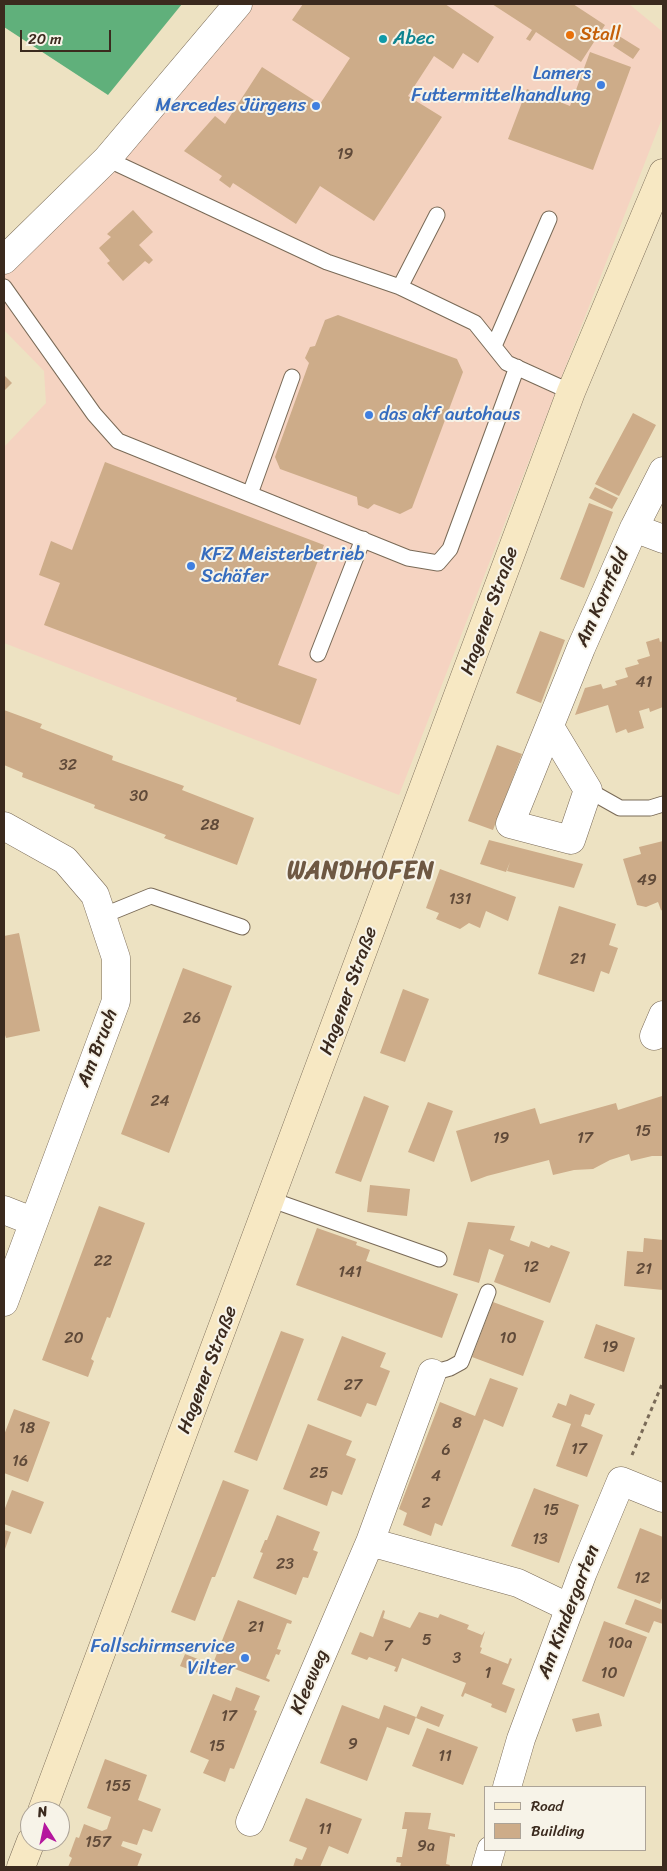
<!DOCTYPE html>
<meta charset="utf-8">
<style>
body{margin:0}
#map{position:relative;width:667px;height:1871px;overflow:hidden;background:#ede2c2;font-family:Sriracha,sans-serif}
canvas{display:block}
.frame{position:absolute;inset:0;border:5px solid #3b2a1e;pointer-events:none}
.legend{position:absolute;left:484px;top:1786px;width:162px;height:65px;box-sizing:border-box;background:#f7f3e8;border:1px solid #aca397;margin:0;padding:6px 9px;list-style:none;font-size:15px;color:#3b2a1e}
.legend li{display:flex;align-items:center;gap:10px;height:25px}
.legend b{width:25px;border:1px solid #aca397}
.north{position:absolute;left:20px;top:1801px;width:50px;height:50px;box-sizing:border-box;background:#f7f3e8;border:1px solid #aca397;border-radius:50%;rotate:350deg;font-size:14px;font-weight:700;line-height:20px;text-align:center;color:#3b2a1e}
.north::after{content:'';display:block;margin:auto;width:18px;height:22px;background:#b5179e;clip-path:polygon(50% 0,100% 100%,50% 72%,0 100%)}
.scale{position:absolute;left:20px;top:30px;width:91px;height:22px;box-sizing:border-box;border:2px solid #3b2a1e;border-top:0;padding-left:6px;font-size:15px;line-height:18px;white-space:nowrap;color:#3b2a1e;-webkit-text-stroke:4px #f7f3e8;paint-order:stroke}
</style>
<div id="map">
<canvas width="667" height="1871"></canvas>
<div class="frame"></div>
<ul class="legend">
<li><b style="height:6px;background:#f7e8c3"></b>Road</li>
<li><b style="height:14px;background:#cdac89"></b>Building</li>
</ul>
<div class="north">N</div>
<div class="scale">20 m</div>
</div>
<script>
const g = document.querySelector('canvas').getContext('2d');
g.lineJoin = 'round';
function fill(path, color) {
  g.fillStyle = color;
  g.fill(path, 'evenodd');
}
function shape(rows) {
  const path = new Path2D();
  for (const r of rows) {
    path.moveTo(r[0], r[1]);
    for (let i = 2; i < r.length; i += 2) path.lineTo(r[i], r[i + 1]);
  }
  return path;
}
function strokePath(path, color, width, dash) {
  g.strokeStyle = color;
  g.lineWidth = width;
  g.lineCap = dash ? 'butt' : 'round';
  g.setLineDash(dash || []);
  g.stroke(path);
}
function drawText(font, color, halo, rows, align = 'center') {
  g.font = font + ' Sriracha,sans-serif';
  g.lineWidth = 4;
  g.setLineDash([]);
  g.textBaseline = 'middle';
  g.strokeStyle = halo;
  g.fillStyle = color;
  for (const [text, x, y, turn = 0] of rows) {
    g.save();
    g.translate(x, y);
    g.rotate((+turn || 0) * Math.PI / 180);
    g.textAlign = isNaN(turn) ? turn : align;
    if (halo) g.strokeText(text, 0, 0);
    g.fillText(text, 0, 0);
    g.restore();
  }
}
const built = shape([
 [236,4,629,4,663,32,663,116,399,795,4,643,4,447,46,403,44,371,4,330,4,268]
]);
const forest = shape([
 [4,4,182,4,108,95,4,27]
]);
const building = shape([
 [303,4,445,4,494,37,478,63,463,53,453,69,434,56,408,96,442,117,374,221,320,186,296,224,233,183,230,188,219,180,222,176,184,151,215,116,225,124,262,67,320,104,350,58,292,20],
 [492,4,573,4,605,25,581,62,536,32,530,41,526,39,532,30],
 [619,36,640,49,633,59,613,46],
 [590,52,631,67,593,170,508,139,527,89,570,106],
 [133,210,153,232,139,245,153,260,149,264,145,261,123,281,107,263,110,261,99,248,111,237,107,234],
 [338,315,457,359,463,372,412,508,400,514,374,504,368,509,358,505,357,497,280,469,275,457,309,363,305,358,310,347,315,346,325,320],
 [4,375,12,383,4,391],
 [633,413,656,425,619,496,595,484],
 [105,462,324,545,278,665,317,679,300,725,236,701,237,698,44,625,60,583,39,575,51,541,72,550],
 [595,487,618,498,612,509,589,498],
 [589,503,613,512,584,588,560,579],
 [540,631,565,640,541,703,516,693],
 [659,638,660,642,663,641,663,707,650,712,649,708,639,711,644,728,628,733,626,729,616,733,608,705,575,715,585,688,601,684,603,689,617,685,615,681,628,677,625,668,639,664,637,660,650,656,646,642],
 [4,710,42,724,40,728,113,756,112,760,184,786,182,790,254,818,237,865,164,838,166,835,94,808,95,805,22,777,23,773,4,765],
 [497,745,522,754,493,830,468,821],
 [489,840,583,864,574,888,507,871,510,862,506,872,480,864],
 [663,841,663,911,661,910,658,902,646,907,637,905,623,859,641,854,639,847],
 [440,869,516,897,508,921,486,911,480,928,469,923,460,929,436,919,439,913,426,908],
 [559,906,616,924,609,945,618,948,609,974,601,971,594,992,538,974],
 [19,933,40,1031,6,1038,4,1032,4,936],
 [183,968,232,986,169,1153,121,1134],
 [403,989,429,999,405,1062,380,1053],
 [364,1096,389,1106,361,1182,335,1173],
 [662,1096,663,1156,652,1156,631,1161,629,1154,610,1160,593,1169,574,1170,553,1175,549,1160,487,1176,471,1182,456,1131,535,1108,540,1124,616,1103,618,1110],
 [428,1102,453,1111,434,1162,408,1152],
 [370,1185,410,1189,407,1216,367,1212],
 [99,1206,145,1223,110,1318,107,1317,91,1359,94,1361,88,1377,42,1360],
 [468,1222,515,1226,510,1240,529,1247,531,1241,549,1248,551,1245,570,1252,550,1303,494,1282,504,1255,489,1249,479,1283,453,1275],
 [317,1228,357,1242,356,1245,370,1250,366,1261,458,1294,442,1338,296,1285],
 [644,1238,663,1240,663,1290,624,1286,627,1251,643,1252],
 [493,1302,544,1321,523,1376,472,1357],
 [596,1324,635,1338,624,1372,584,1358],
 [281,1331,304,1339,257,1461,234,1452],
 [342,1336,386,1353,380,1367,390,1371,376,1406,367,1403,361,1417,317,1400],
 [490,1378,518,1388,503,1427,484,1419,442,1526,435,1523,431,1536,403,1525,407,1513,399,1509,440,1402,475,1416],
 [570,1394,595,1404,590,1415,585,1414,581,1426,603,1435,587,1477,556,1466,571,1424,552,1417,558,1403,566,1406],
 [14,1409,50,1422,28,1482,4,1473,4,1435],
 [308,1424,352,1441,346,1455,356,1459,342,1495,332,1491,327,1506,283,1489],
 [223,1480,249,1490,215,1577,212,1577,195,1621,171,1612],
 [534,1488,579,1505,559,1563,511,1546],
 [12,1490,44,1502,31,1534,4,1524,4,1511],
 [277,1515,320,1532,313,1550,318,1552,308,1578,303,1577,296,1595,253,1578,263,1553,260,1552,265,1540,267,1540],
 [640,1528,663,1537,663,1595,660,1604,617,1588],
 [4,1530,11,1532,4,1552],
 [635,1599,663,1610,663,1624,654,1621,649,1633,625,1624],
 [238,1600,292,1621,291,1624,287,1623,277,1649,281,1650,279,1655,276,1654,266,1678,270,1680,269,1682,214,1661],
 [383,1610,385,1611,383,1618,410,1628,419,1612,438,1618,440,1614,469,1625,467,1629,482,1635,485,1631,480,1647,482,1648,480,1653,508,1664,510,1658,512,1659,502,1684,515,1689,506,1713,491,1707,492,1704,465,1693,463,1697,461,1696,466,1683,402,1658,397,1672,394,1671,396,1667,369,1657,367,1660,351,1654,360,1632,373,1637],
 [604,1621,647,1637,624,1697,582,1681],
 [185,1654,208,1663,204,1675,180,1666],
 [236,1687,260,1696,254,1710,257,1711,234,1769,230,1768,225,1782,203,1773,209,1760,190,1752,213,1694,231,1701],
 [342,1705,379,1719,384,1705,416,1717,409,1735,387,1727,367,1781,320,1763],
 [421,1706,444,1715,439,1727,416,1718],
 [599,1713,602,1726,576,1732,572,1719],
 [427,1728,478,1747,463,1785,412,1766],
 [105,1759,147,1775,138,1800,161,1809,152,1832,143,1829,137,1845,123,1841,121,1846,142,1854,137,1867,68,1867,72,1858,69,1856,76,1837,79,1838,84,1824,102,1831,107,1829,111,1817,87,1808],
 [306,1798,362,1819,348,1854,329,1846,320,1867,293,1867,296,1858,302,1860,307,1848,289,1841],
 [405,1812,431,1813,428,1829,455,1834,455,1837,450,1836,446,1864,450,1865,449,1867,400,1867,401,1863,396,1862,397,1857,402,1857,407,1829,402,1829]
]);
const path = shape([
 [632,1455,663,1382]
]);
const service = shape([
 [107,159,327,262,400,287,475,323,507,363,571,392],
 [4,287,94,414,118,441,408,558,438,563,450,549,517,367],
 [400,287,437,215],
 [494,346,549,219],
 [250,494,292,377],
 [318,654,363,539],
 [588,790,620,808,650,808,663,804],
 [102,916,151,896,242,927],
 [272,1200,439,1259],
 [432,1373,450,1368,461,1362,488,1292]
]);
const minor = shape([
 [4,260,107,159,238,4],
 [634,528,663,539],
 [550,727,588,790,571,840,510,824,581,648,634,528,663,471],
 [4,826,65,860,95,895,116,958,116,1001,4,1302],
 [654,1036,663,1015],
 [4,1210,32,1221],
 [432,1373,370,1542,518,1583,570,1608],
 [507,1787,521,1739,583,1572,621,1481,663,1498],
 [250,1822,370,1542],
 [486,1867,491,1850]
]);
const secondary = shape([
 [42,1811,571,392,663,173],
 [21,1867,31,1841]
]);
const markers = [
 [570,35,5,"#e8710a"],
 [383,39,5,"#0f9aa8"],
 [601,85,5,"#3f7fe0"],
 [316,106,5,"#3f7fe0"],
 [369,415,5,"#3f7fe0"],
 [191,566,5,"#3f7fe0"],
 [245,1658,5,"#3f7fe0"]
];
const numberNames = [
 ["19",345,155],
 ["41",644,683],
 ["32",68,766],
 ["30",139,797],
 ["28",210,826],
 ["49",647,881],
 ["131",460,900],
 ["21",578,960],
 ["26",192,1019],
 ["24",160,1102],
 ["15",643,1132],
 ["19",501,1139],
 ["17",585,1139],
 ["22",103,1262],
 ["12",531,1268],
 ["21",644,1270],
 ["141",350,1273],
 ["20",74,1339],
 ["10",508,1339],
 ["19",610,1348],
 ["27",353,1386],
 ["8",457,1424],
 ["18",27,1429],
 ["17",579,1450],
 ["6",446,1451],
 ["16",20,1462],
 ["25",319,1474],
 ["4",436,1477],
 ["2",426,1504],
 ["15",551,1511],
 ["13",540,1540],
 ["23",285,1565],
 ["12",642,1579],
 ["21",256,1628],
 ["5",427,1641],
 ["10a",620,1644],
 ["7",388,1647],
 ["3",457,1659],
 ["1",488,1674],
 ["10",609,1674],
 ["17",229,1717],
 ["9",353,1745],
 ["15",217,1747],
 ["11",445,1757],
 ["155",118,1787],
 ["11",325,1830],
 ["157",98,1843],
 ["9a",426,1847]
];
const foodNames = [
 ["Stall",580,35]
];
const cultureNames = [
 ["Abec",393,39]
];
const shopNames = [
 ["Lamers",591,74],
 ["Futtermittelhandlung",591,96],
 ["Mercedes Jürgens",306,106],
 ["das akf autohaus",379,415,"left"],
 ["KFZ Meisterbetrieb",201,555,"left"],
 ["Schäfer",201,577,"left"],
 ["Fallschirmservice",235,1647],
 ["Vilter",235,1669]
];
const streetNames = [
 ["Am Kornfeld",603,598,-66],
 ["Hagener Straße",490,611,-70],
 ["Hagener Straße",349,991,-70],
 ["Am Bruch",98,1048,-69],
 ["Hagener Straße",208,1370,-69],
 ["Am Kindergarten",569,1612,-69],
 ["Kleeweg",310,1682,-67]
];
const districtNames = [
 ["WANDHOFEN",361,872]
];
fill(built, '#f5d3c1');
fill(forest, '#60b07b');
fill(building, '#cdac89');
strokePath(service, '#796a57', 17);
strokePath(minor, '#796a57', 29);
strokePath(secondary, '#796a57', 29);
strokePath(path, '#796a57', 3, [4, 4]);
strokePath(service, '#fff', 15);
strokePath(minor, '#fff', 28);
strokePath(secondary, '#f7e8c3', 28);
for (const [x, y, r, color] of markers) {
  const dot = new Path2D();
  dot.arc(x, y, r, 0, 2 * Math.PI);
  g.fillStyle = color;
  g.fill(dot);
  strokePath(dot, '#f7f3e8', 2);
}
drawText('16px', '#604a39', null, numberNames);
drawText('19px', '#c56008', '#f7f3e8', foodNames, 'left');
drawText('19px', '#0d838f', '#f7f3e8', cultureNames, 'left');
drawText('19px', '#366cbe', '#f7f3e8', shopNames, 'right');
drawText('19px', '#3b2a1e', '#f7f3e8', streetNames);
g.letterSpacing = '1px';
drawText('bold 24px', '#6e5843', '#f7f3e8', districtNames);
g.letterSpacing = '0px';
</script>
